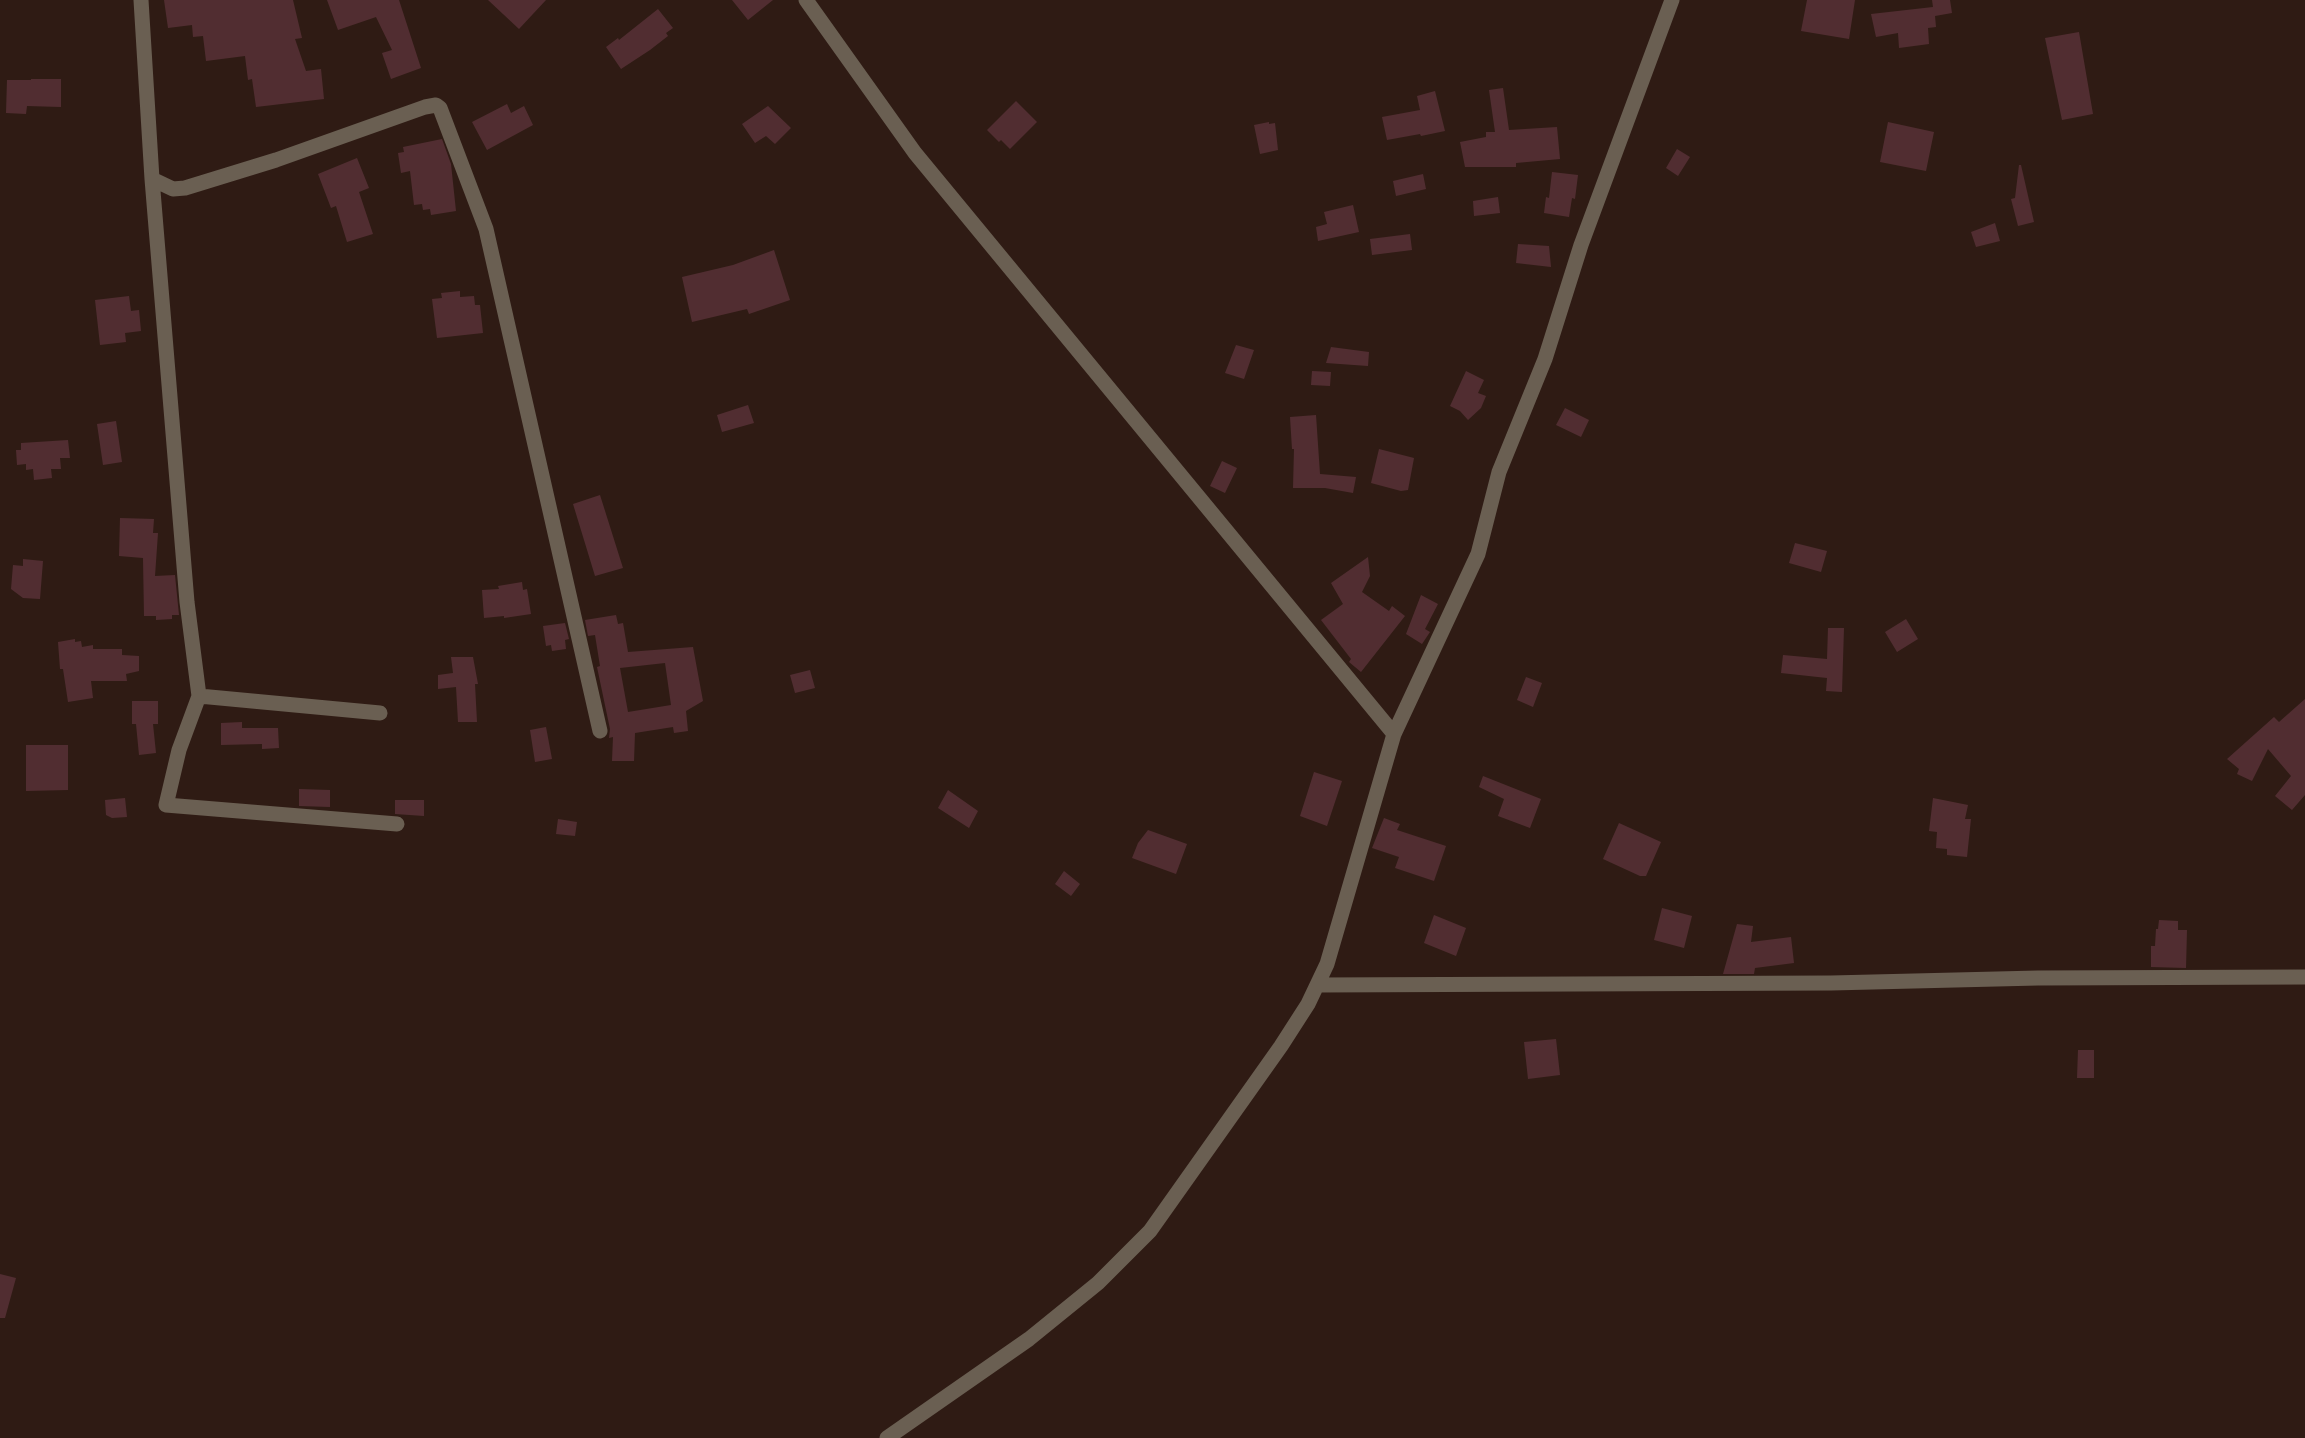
<!DOCTYPE html>
<style>
body{margin:0}
canvas{display:block;background:#2f1b14}
</style>
<canvas width="2305" height="1438"></canvas>
<script>
const context = document.querySelector('canvas').getContext('2d');
context.lineJoin = 'round';
function fill(path, color) { context.fillStyle = color; context.fill(path, 'evenodd'); }
const shape = rows => new Path2D(rows.map(r => 'M' + r).join(''));
function strokePath(path, color, width, dash) { context.strokeStyle = color; context.lineWidth = width; context.lineCap = dash ? 'butt' : 'round'; context.setLineDash(dash || []); context.stroke(path); }
const building = shape([
 [164,0,293,0,302,38,295,39,306,71,321,69,324,99,256,107,252,79,248,80,245,56,206,61,203,36,193,37,192,25,168,28],
 [327,0,399,0,421,68,391,79,382,53,392,50,376,17,338,30],
 [488,0,546,0,519,29],
 [732,0,773,0,748,20],
 [1807,0,1855,0,1849,39,1801,31],
 [1932,0,1950,0,1952,13,1935,16,1936,27,1928,28,1929,44,1899,48,1898,33,1876,37,1871,14,1933,7],
 [658,9,673,28,666,33,668,36,650,50,621,69,606,47,618,38,619,40],
 [2079,32,2093,114,2062,120,2045,38],
 [31,79,61,79,61,107,27,106,26,114,6,113,7,80,31,80],
 [1503,88,1509,130,1557,127,1560,159,1516,163,1516,167,1465,167,1460,142,1486,137,1486,132,1495,132,1489,90],
 [1435,91,1445,131,1421,136,1420,134,1387,140,1382,117,1420,110,1417,96],
 [1016,101,1037,122,1010,149,1001,140,999,142,987,130],
 [507,104,511,113,524,106,533,125,487,150,472,122],
 [768,106,791,128,775,144,766,136,755,143,742,124],
 [1269,122,1269,124,1275,123,1278,150,1260,154,1254,125],
 [1888,122,1934,132,1926,171,1880,162],
 [442,139,451,164,456,211,431,215,430,209,423,210,422,204,414,205,410,171,401,173,398,153,404,152,403,147],
 [1677,149,1690,157,1678,176,1666,168],
 [357,158,369,188,359,192,373,234,347,242,336,206,331,208,318,174],
 [2019,165,2021,165,2034,222,2018,226,2011,199,2015,198],
 [1552,172,1578,175,1575,199,1572,198,1569,217,1544,213,1546,197,1549,198],
 [1423,174,1426,189,1396,196,1393,181],
 [1498,197,1500,213,1474,216,1473,201],
 [1353,205,1359,232,1318,241,1316,227,1327,224,1324,212],
 [1995,223,2000,241,1976,247,1971,232],
 [1410,234,1412,250,1372,255,1370,239],
 [1518,244,1549,246,1551,267,1516,263],
 [774,250,790,300,749,314,747,309,692,322,682,277,733,265],
 [460,291,460,297,474,296,475,305,480,305,483,333,437,338,432,299,442,298,441,293],
 [129,296,131,311,139,310,141,331,125,333,126,342,100,345,95,300],
 [1236,345,1254,350,1244,379,1225,373],
 [1331,347,1369,352,1368,366,1326,363],
 [1312,371,1331,372,1330,386,1311,385],
 [1466,371,1484,380,1478,393,1486,396,1481,408,1468,420,1460,411,1450,406],
 [748,405,754,423,722,432,717,415],
 [1565,408,1589,420,1581,437,1556,425],
 [1316,415,1320,474,1356,477,1353,493,1325,488,1293,488,1294,449,1292,449,1290,417],
 [116,421,122,462,103,465,97,424],
 [68,440,70,458,60,458,61,469,51,469,52,478,34,480,33,469,26,470,26,464,17,465,16,450,21,450,21,443],
 [1379,449,1414,458,1408,490,1401,491,1371,483],
 [1222,461,1237,468,1225,493,1210,486],
 [600,495,623,568,595,576,573,504],
 [120,518,154,519,153,533,158,533,155,576,175,575,179,615,172,615,172,619,156,620,156,616,144,616,143,558,119,556],
 [1795,543,1827,551,1821,572,1789,563],
 [1368,557,1370,576,1362,592,1389,611,1392,606,1405,616,1361,672,1349,662,1351,659,1321,620,1343,604,1331,583],
 [23,559,43,561,40,599,23,598,11,589,13,565,23,566],
 [522,582,523,590,527,589,531,614,504,618,504,616,484,618,482,590,499,589,498,586],
 [1421,595,1438,604,1425,629,1430,632,1422,644,1406,634],
 [616,615,618,624,623,623,628,652,693,647,703,701,686,711,688,731,674,733,673,727,635,733,634,761,612,761,613,737,609,738,610,729,597,667,600,666,595,635,588,636,585,620],
 [665,663,671,705,628,712,620,668],
 [1906,619,1918,639,1897,652,1885,632],
 [565,623,569,639,565,640,566,649,552,651,551,645,546,646,543,626],
 [1828,628,1844,628,1842,692,1826,691,1827,678,1781,673,1783,655,1827,659],
 [75,639,75,642,81,641,82,647,93,645,93,649,122,649,122,655,139,656,139,671,126,674,127,681,91,681,93,698,68,702,63,669,60,669,58,642],
 [451,657,473,657,478,684,475,684,477,722,458,722,456,687,438,689,438,675,453,673],
 [810,670,815,688,795,693,790,675],
 [1526,677,1542,683,1533,707,1517,700],
 [2305,699,2305,795,2292,810,2275,796,2291,776,2268,749,2252,781,2237,774,2239,769,2227,759,2274,717,2279,722],
 [132,701,158,701,158,724,153,724,156,753,139,755,136,724,132,724],
 [242,722,242,728,278,728,279,748,262,749,262,744,221,745,221,723],
 [546,727,552,759,535,762,530,730],
 [26,745,68,745,68,790,26,791],
 [1314,772,1342,781,1327,826,1300,816],
 [1483,776,1541,799,1530,828,1498,816,1504,799,1479,787],
 [299,789,330,790,330,807,299,806],
 [948,790,978,811,969,828,938,808],
 [125,798,127,817,112,818,106,815,105,800],
 [1933,798,1968,805,1965,819,1971,819,1967,857,1947,855,1947,849,1936,848,1937,832,1929,831],
 [395,800,424,800,424,816,395,814],
 [1384,818,1400,824,1397,830,1446,846,1434,881,1395,868,1399,857,1372,848],
 [558,819,577,822,575,836,556,834],
 [1619,823,1661,842,1646,876,1640,876,1603,859],
 [1148,830,1187,844,1176,874,1132,858,1138,843],
 [1064,871,1080,884,1071,896,1055,884],
 [1662,908,1692,916,1684,948,1654,940],
 [1434,915,1466,928,1456,956,1424,943],
 [2159,920,2178,921,2178,930,2187,930,2186,968,2151,967,2151,946,2155,946,2156,929,2158,929],
 [1737,924,1753,926,1751,942,1791,937,1794,963,1755,968,1754,974,1723,974],
 [1556,1039,1560,1075,1528,1079,1524,1042],
 [2078,1050,2094,1050,2094,1078,2077,1078],
 [0,1274,16,1278,5,1318,0,1318]
]);
const street = shape([
 [141,0,152,179,187,602,199,696,179,750,166,805,397,824],
 [806,0,915,153,1394,734],
 [152,179,173,189,185,188,276,160,425,107,436,105,440,108,486,229,600,731],
 [199,696,380,713],
 [1317,985,1831,983,2038,978,2305,977],
 [887,1438,1029,1339,1098,1283,1150,1231,1281,1046,1308,1004,1327,964,1394,734,1478,554,1499,472,1545,359,1581,245,1672,0]
]);
fill(building, '#512d31');
strokePath(street, '#6a5f52', 15);
</script>
